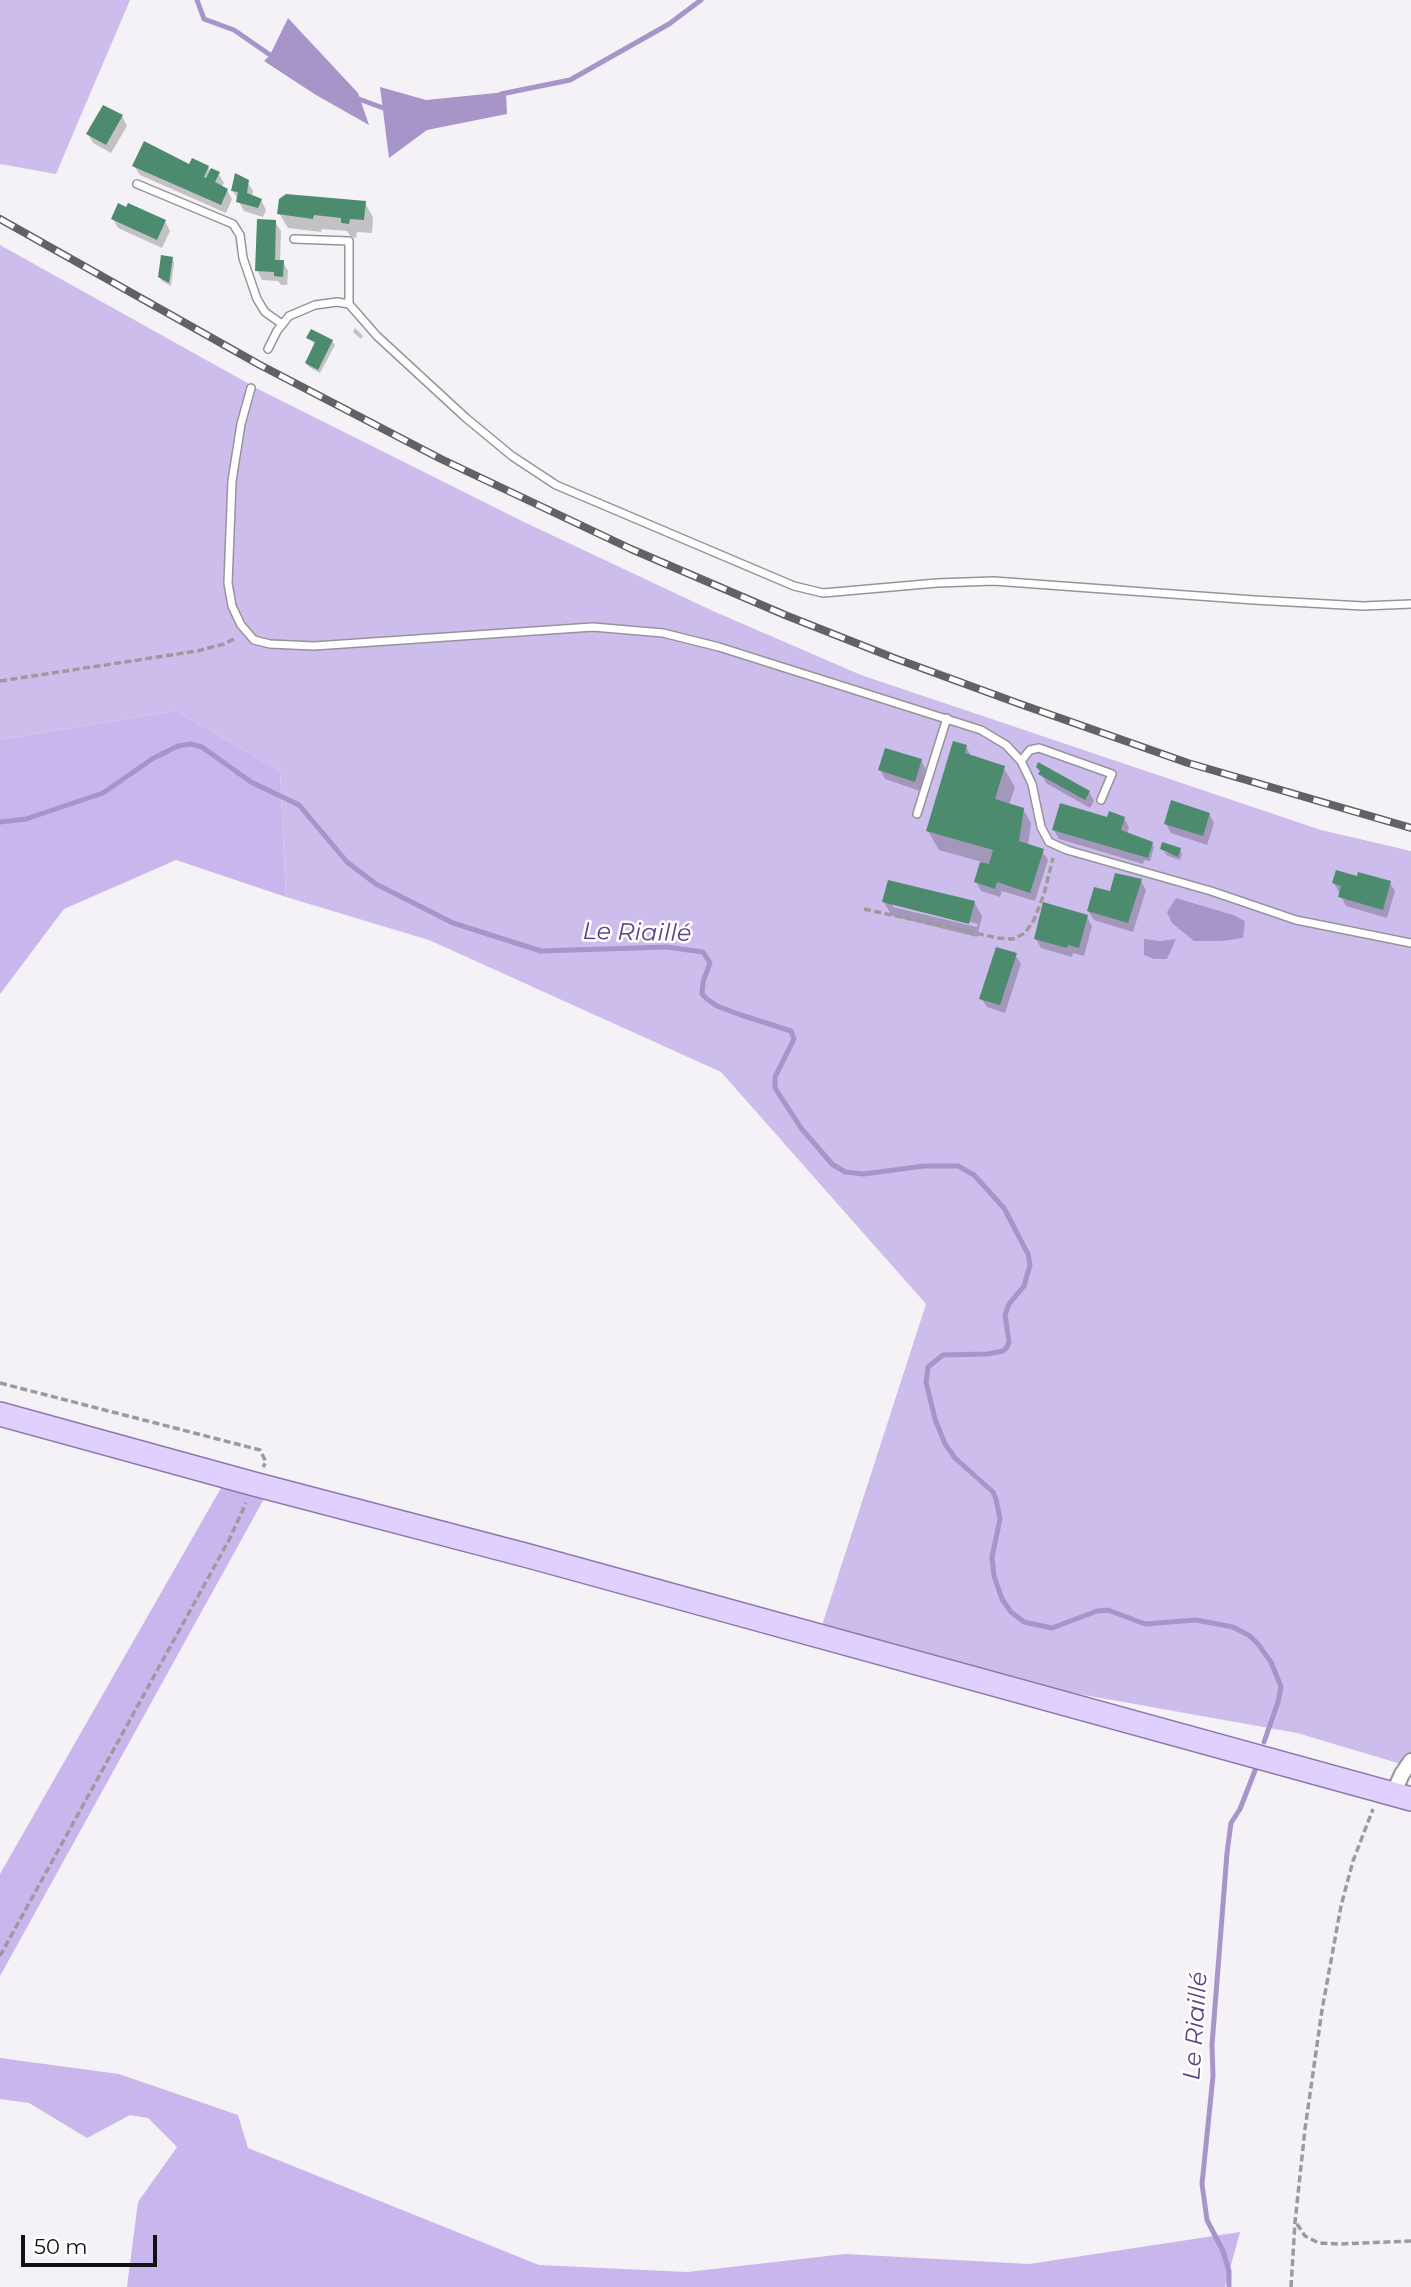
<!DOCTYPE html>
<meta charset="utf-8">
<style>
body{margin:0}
#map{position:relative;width:1411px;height:2287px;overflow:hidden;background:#f4f2f6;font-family:Montserrat,sans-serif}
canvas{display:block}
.scale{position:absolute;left:21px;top:2235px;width:136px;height:32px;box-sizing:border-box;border:4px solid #121213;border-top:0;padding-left:9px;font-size:21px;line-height:24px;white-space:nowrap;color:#121213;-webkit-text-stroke:5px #fff;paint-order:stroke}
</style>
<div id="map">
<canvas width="1411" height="2287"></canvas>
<div class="scale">50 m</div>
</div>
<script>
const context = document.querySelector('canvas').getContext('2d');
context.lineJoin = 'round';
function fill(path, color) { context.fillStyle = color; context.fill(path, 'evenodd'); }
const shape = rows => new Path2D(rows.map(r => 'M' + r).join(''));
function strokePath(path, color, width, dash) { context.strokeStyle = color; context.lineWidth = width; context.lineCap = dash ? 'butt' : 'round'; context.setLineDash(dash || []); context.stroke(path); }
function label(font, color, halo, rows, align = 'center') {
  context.font = font + ' Montserrat,sans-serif'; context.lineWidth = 5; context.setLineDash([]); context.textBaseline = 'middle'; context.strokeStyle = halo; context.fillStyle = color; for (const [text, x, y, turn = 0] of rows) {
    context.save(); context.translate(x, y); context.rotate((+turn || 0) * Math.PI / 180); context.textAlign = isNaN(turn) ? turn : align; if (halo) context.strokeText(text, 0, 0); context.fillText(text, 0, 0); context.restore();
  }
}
const green = shape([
 [0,0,130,0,56,174,0,164],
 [0,245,260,390,524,522,713,611,861,675,1321,830,1411,851,1411,1767,1297,1733,815,1647,926,1304,721,1072,429,940,286,897,280,771,176,711,0,740]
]);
const forest = shape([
 [176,711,280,771,286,897,176,860,64,909,0,994,0,740],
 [221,1488,265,1497,0,1976,0,1874],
 [0,2058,119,2074,238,2115,248,2148,539,2265,687,2272,845,2254,1029,2264,1240,2232,1225,2287,127,2287,138,2202,177,2147,148,2118,130,2115,87,2138,29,2103,0,2099]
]);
const water = shape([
 [288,18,358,93,369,125,316,95,264,61,270,55],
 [380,87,426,100,506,92,507,114,427,130,389,158],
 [1176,898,1233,915,1245,921,1243,938,1222,941,1194,941,1172,923,1167,912],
 [1144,939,1160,941,1176,939,1167,959,1154,959,1144,955]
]);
const shadow = shape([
 [122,116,127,126,111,153,93,143,88,134],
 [134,166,208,167,211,173,218,173,224,183,221,187,227,190,232,199,226,213,140,175],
 [247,182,253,191,252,197,261,200,266,210,263,217,244,211,233,191],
 [365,203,373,217,372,233,357,232,356,238,351,237,347,231,322,229,321,232,288,228,279,213],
 [113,219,165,221,170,231,162,248,118,228],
 [275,222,281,231,280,261,283,262,288,271,287,285,281,285,278,281,262,280,257,270],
 [172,259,174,263,171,286,162,281,160,277],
 [355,328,363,336,361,339,353,332],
 [308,338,332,341,335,345,320,373,309,367,306,363,316,345],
 [966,747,972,757,1003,767,1015,787,1009,805,1023,809,1031,823,1028,846,1042,851,1048,860,1035,901,1002,891,1000,897,981,891,976,882,982,862,939,850,928,831],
 [921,760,926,770,920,791,885,779,880,770],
 [1038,767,1089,792,1094,801,1090,808,1046,783],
 [1209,814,1214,823,1207,845,1171,833,1166,824],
 [1124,818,1129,827,1127,834,1152,843,1154,847,1150,861,1144,860,1143,864,1059,839,1054,830],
 [1180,850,1182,854,1180,860,1168,856,1164,852,1173,854],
 [1141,881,1146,890,1133,932,1094,920,1088,911,1111,893],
 [1389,882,1395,891,1387,918,1346,906,1334,883],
 [884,902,974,902,982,916,977,937,892,916],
 [893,903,978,924,977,927,893,907],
 [1087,917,1092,926,1084,956,1073,953,1072,957,1041,948,1036,939],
 [1015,955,1021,964,1005,1013,987,1007,981,998]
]);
const stream = shape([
 [197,0,204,19,234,30,276,59],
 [501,94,570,80,669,24,701,0],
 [356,98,386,109],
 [0,822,26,819,103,793,152,759,178,746,190,744,202,747,251,782,299,805,347,862,376,884,453,923,541,951,666,947,703,952,710,963,703,982,702,994,707,999,717,1006,741,1015,791,1031,794,1039,775,1077,775,1088,801,1128,832,1164,845,1172,864,1174,924,1166,958,1166,974,1175,1004,1208,1028,1254,1030,1265,1024,1286,1009,1304,1005,1315,1009,1342,1007,1347,1003,1351,988,1354,943,1355,928,1367,926,1382,935,1419,945,1444,955,1458,993,1492,996,1499,1000,1519,992,1557,994,1576,1002,1599,1011,1612,1024,1622,1052,1628,1097,1611,1108,1610,1145,1624,1196,1620,1233,1627,1250,1636,1258,1644,1271,1662,1281,1687,1278,1702,1264,1742],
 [1229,2287,1229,2271,1223,2251,1207,2220,1202,2184,1213,2076,1212,2045,1227,1853,1231,1823,1240,1809,1256,1768]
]);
const building = shape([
 [103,105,123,115,106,145,86,134],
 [144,141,189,164,192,158,209,166,204,177,206,178,211,168,220,172,215,182,228,189,221,205,132,166],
 [235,173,249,180,247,193,262,199,258,208,236,202,238,192,231,191],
 [286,194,366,201,364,220,350,219,349,224,341,223,341,218,314,215,313,219,277,214,279,199],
 [118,203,126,207,128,203,166,220,157,240,111,219],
 [257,219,276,220,275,260,284,260,283,277,274,276,274,272,255,271],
 [161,255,173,257,169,283,158,277],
 [311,329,333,340,318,370,305,363,315,342,306,338],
 [953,741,967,745,965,753,1005,766,995,799,1024,808,1019,841,1044,849,1030,893,997,882,995,889,974,882,980,862,989,864,993,850,926,831],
 [885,748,922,759,915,782,878,770],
 [1038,762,1090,791,1085,800,1038,774,1040,771,1036,767],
 [1171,800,1210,813,1203,836,1164,824],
 [1060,803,1107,817,1109,811,1125,817,1121,830,1153,842,1148,858,1052,830],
 [1162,842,1181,848,1178,857,1160,849],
 [1336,870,1357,876,1358,872,1391,881,1383,910,1338,897,1341,886,1332,883],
 [1115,873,1142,879,1128,923,1087,911,1094,887,1110,891],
 [888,880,975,901,969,924,882,902],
 [1043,902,1088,915,1079,948,1068,945,1067,948,1034,939],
 [996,947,1017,953,1000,1005,979,999]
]);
const path = shape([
 [0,681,197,651,224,644,236,638],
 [864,909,998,938,1013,939,1025,933,1034,920,1044,894,1053,858],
 [0,1383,260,1450,266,1462,263,1467],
 [0,1956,229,1540,246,1503],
 [1297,2224,1305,2236,1319,2243,1339,2244,1411,2241],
 [1291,2287,1295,2222,1305,2129,1322,2010,1341,1906,1353,1861,1373,1809]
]);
const lane = shape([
 [137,184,233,224,240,235,243,258,257,299,265,312,282,324],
 [294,239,349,241,349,304],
 [268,349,277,331,289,316,315,305,337,302,349,304,377,336,466,418,512,456,556,485,794,586,823,593,937,583,994,581,1254,600,1363,606,1411,604],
 [251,388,241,424,232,481,228,583,232,606,241,625,254,640,270,644,314,646,593,627,663,633,719,647,981,730,1006,745,1021,761,1032,784,1041,827,1049,842,1067,850,1211,891,1296,920,1411,943],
 [1021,761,1030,750,1039,748,1112,774,1101,800],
 [917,814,947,718]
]);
const street = shape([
 [1393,1794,1402,1774,1411,1761]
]);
const primary = shape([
 [0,1414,254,1484,529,1556,1411,1799]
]);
const rail = shape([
 [0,219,260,365,441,459,631,549,785,615,894,658,1020,704,1188,763,1411,828]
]);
const waterNames = [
 ["Le Riaillé",637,933,1],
 ["Le Riaillé",1196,2026,-86]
];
fill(green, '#cdbdec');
fill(forest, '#c9b6ed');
fill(water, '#a794c9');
fill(shadow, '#0003');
strokePath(stream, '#a794c9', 5);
fill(building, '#4d8b6f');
strokePath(lane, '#969498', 10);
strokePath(street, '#969498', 18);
strokePath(primary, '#8b79aa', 26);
strokePath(path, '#9c9a9d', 3.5, [7, 3.5]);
strokePath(lane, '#fff', 7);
strokePath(street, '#fff', 14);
strokePath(primary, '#e0d0fd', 23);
strokePath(rail, '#626163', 8);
strokePath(rail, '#fff', 5, [16]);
label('italic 24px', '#5e4386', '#fff', waterNames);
</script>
